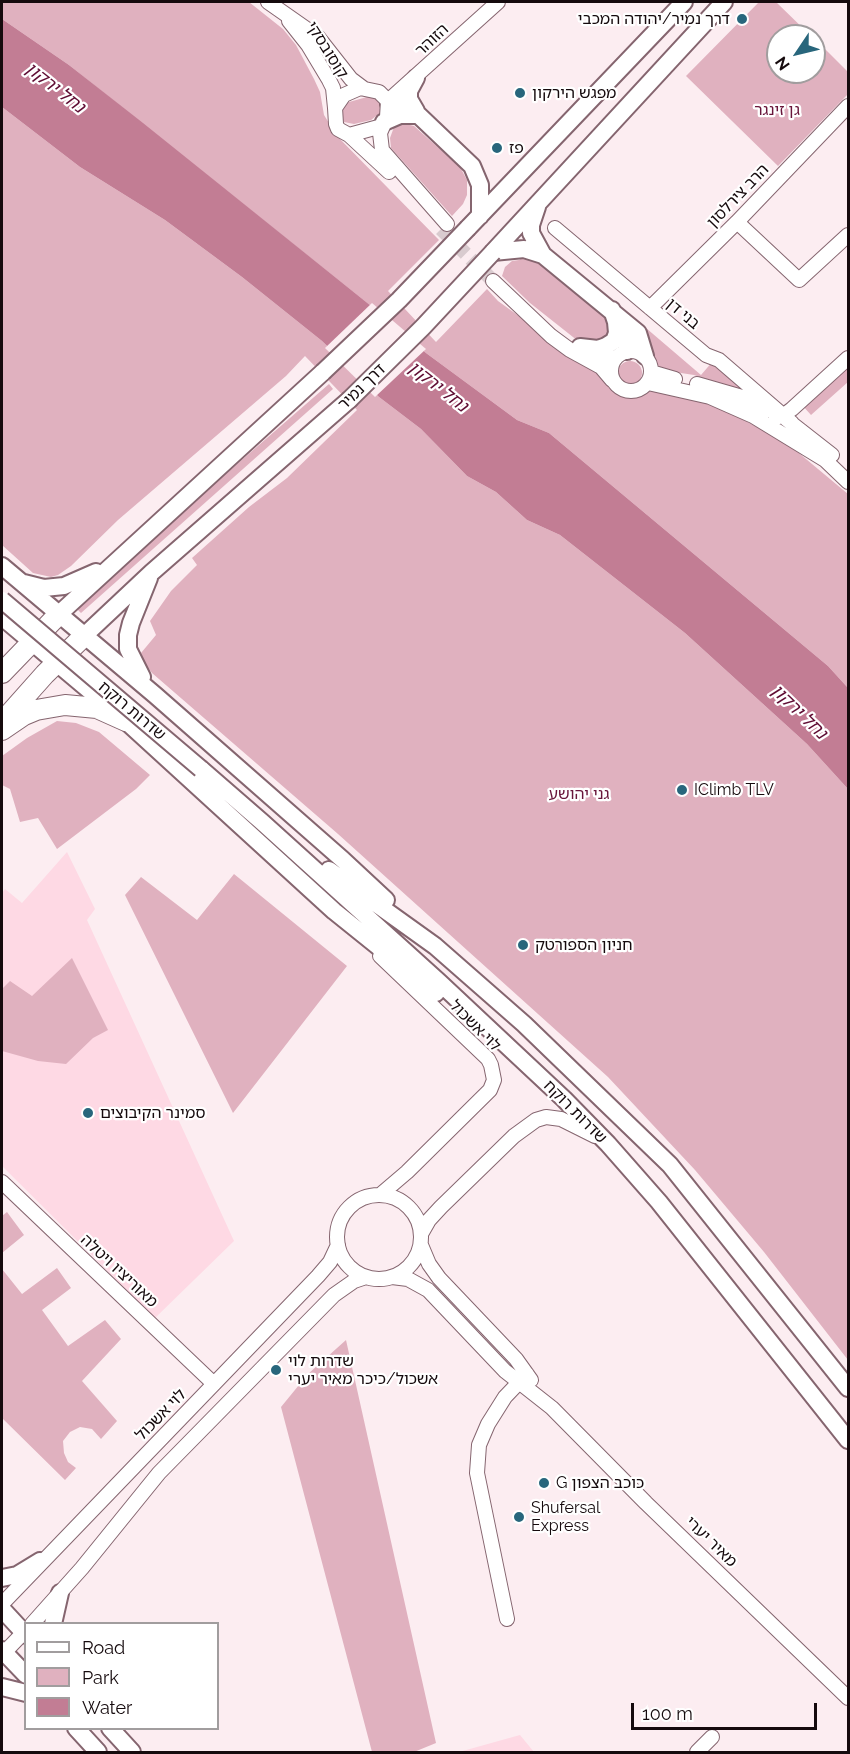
<!DOCTYPE html>
<meta charset="utf-8">
<style>
body{margin:0}
#map{position:relative;width:850px;height:1754px;overflow:hidden;background:#fcedf1;font-family:Raleway,sans-serif}
canvas{display:block}
.frame{position:absolute;inset:0;border:3px solid #150a0d;pointer-events:none}
.legend{position:absolute;left:24px;top:1622px;width:195px;height:108px;box-sizing:border-box;background:#fff;border:2px solid #a19d9e;margin:0;padding:8px 10px;list-style:none;font-size:18px;color:#150a0d}
.legend li{display:flex;align-items:center;gap:12px;height:30px}
.legend b{width:30px;border:2px solid #a19d9e}
.north{position:absolute;left:766px;top:24px;width:60px;height:60px;box-sizing:border-box;background:#fff;border:2px solid #a19d9e;border-radius:50%;rotate:235deg;font-size:16px;font-weight:700;line-height:24px;text-align:center;color:#150a0d}
.north::after{content:'';display:block;margin:auto;width:21px;height:27px;background:#28667c;clip-path:polygon(50% 0,100% 100%,50% 72%,0 100%)}
.scale{position:absolute;left:631px;top:1703px;width:186px;height:27px;box-sizing:border-box;border:3px solid #150a0d;border-top:0;padding-left:8px;font-size:18px;line-height:21px;white-space:nowrap;color:#150a0d;-webkit-text-stroke:4px #fff;paint-order:stroke}
</style>
<div id="map">
<canvas width="850" height="1754"></canvas>
<div class="frame"></div>
<ul class="legend">
<li><b style="height:8px;background:#fff"></b>Road</li>
<li><b style="height:16px;background:#e0b1bf"></b>Park</li>
<li><b style="height:16px;background:#c27d94"></b>Water</li>
</ul>
<div class="north">N</div>
<div class="scale">100 m</div>
</div>
<script>
const context = document.querySelector('canvas').getContext('2d');
context.lineJoin = 'round';
function fill(path, color) { context.fillStyle = color; context.fill(path, 'evenodd'); }
const shape = rows => new Path2D(rows.map(r => 'M' + r).join(''));
function strokePath(path, color, width, dash) { context.strokeStyle = color; context.lineWidth = width; context.lineCap = dash ? 'butt' : 'round'; context.setLineDash(dash || []); context.stroke(path); }
function label(font, color, halo, rows, align = 'center') {
  context.font = font + ' Raleway,"Noto Sans Hebrew",sans-serif'; context.lineWidth = 4.5; context.setLineDash([]); context.textBaseline = 'middle'; context.strokeStyle = halo; context.fillStyle = color; for (const [text, x, y, turn = 0] of rows) {
    context.save(); context.translate(x, y); context.rotate((+turn || 0) * Math.PI / 180); context.textAlign = isNaN(turn) ? turn : align; if (halo) context.strokeText(text, 0, 0); context.fillText(text, 0, 0); context.restore();
  }
}
const built = shape([
 [67,852,95,909,87,920,234,1241,155,1318,2,1166,2,893,5,889,22,903],
 [520,1735,534,1752,459,1752]
]);
const green = shape([
 [2,2,249,2,283,29,296,45,314,79,320,92,324,115,337,136,439,240,388,291,436,342,487,289,498,301,602,376,615,393,626,398,656,390,718,406,788,444,848,494,848,688,828,666,549,433,517,420,426,353,396,326,69,65,2,19],
 [759,2,776,2,811,36,778,36,778,72,814,72,814,38,848,72,848,94,778,166,686,76],
 [367,97,373,97,381,103,382,108,380,113,371,120,354,124,344,122,341,118,341,107,349,102],
 [2,107,80,167,165,220,242,277,322,341,379,397,421,429,467,476,496,492,527,520,560,535,685,633,807,744,848,789,848,1360,764,1252,695,1170,608,1077,338,834,152,673,146,665,141,653,156,635,150,621,171,591,197,565,192,558,249,507,287,478,357,410,305,356,286,376,118,520,71,566,58,575,51,577,33,573,2,545],
 [402,123,414,126,460,167,467,180,467,195,463,204,452,216,391,148,390,138,394,127],
 [524,256,532,256,600,311,609,323,612,332,598,343,578,341,530,303,502,276,505,267,512,261,519,260],
 [646,328,701,375,713,361,758,398,694,375,655,369],
 '618 373a12 12 0 1 1 24 0a12 12 0 1 1-24 0Z',
 [848,365,848,382,811,415,802,405],
 [329,384,333,389,81,613,76,608,112,573],
 [57,721,76,723,99,732,150,775,136,789,57,849,38,818,20,822,10,789,2,785,2,756,27,738],
 [234,874,347,966,233,1113,125,895,141,877,197,920],
 [72,958,108,1030,93,1038,66,1064,38,1061,2,1051,2,989,10,981,32,996],
 [7,1212,24,1235,2,1253,2,1216],
 [57,1268,71,1288,42,1310,68,1346,105,1320,121,1339,82,1381,117,1421,101,1439,92,1429,80,1427,70,1432,63,1441,64,1453,68,1462,76,1468,65,1480,2,1418,2,1269,22,1294],
 [346,1340,436,1743,414,1752,372,1752,281,1407,308,1374]
]);
const water = shape([
 [2,19,69,65,143,123,396,326,426,353,517,420,549,433,828,666,848,688,848,789,807,744,685,633,560,535,527,520,496,492,467,476,421,429,379,397,322,341,242,277,165,220,80,167,2,107]
]);
const pier = shape([
 [372,303,426,349,375,397,325,348]
]);
const minorTunnel = shape([
 [441,229,493,281]
]);
const minor = shape([
 [268,2,318,37,351,79,363,88],
 [289,21,308,45,329,80,333,88,335,108],
 [388,101,498,2],
 [382,126,349,135,338,129,336,124,335,108,344,95,360,88,379,92,388,101,387,117,380,133,382,150,447,224],
 [349,135,389,172],
 [737,222,799,280,848,235],
 [555,228,706,355,719,360,792,423],
 [493,281,551,336,570,350,601,367,612,380],
 [650,308,737,222,848,106],
 '611 371a20 20 0 1 1 40 0a20 20 0 1 1-40 0Z',
 [590,353,601,358,610,359,616,357],
 [651,372,675,379],
 [648,383,710,397,753,416,825,460,848,482],
 [697,384,749,399,769,410],
 [776,418,784,415,792,409,848,358],
 [786,419,832,455],
 [380,956,488,1059,491,1065,494,1080,490,1090,407,1172,380,1195],
 [2,1182,214,1384],
 '337 1237a42 42 0 1 1 84 0a42 42 0 1 1-84 0Z',
 [421,1234,429,1220,441,1207,514,1136,536,1120,546,1117,561,1119,595,1136],
 [421,1245,429,1264,439,1278,516,1359,531,1380],
 [392,1277,408,1279,428,1290,505,1371,552,1408,646,1503,848,1698],
 [2,1604,318,1276,330,1262,338,1245],
 [507,1619,477,1473,479,1445,488,1424,505,1397,527,1374],
 [32,1624,82,1568,159,1473,334,1295,354,1281,366,1277],
 [2,1655,26,1630],
 [697,1752,712,1737]
]);
const major = shape([
 [389,104,402,102,409,106,472,166,480,185,480,216],
 [416,111,409,99,409,91,416,78],
 [384,122,400,115,418,115],
 [537,207,531,225,531,233,543,255,638,333,645,356],
 [468,228,684,2],
 [493,252,724,2],
 [493,252,524,249,543,255],
 [620,321,628,339,627,351],
 [580,347,598,349,606,346,614,341,617,333,616,322,612,310],
 [2,566,155,695,343,860,386,900],
 [24,583,44,588,64,586,96,572],
 [59,614,323,372],
 [2,617,126,721,334,911,436,993],
 [85,635,151,573,349,400],
 [142,677,128,649,128,635,131,623,149,578],
 [201,769,262,822,439,982,564,1099,608,1144,659,1202,848,1440],
 [329,870,435,946,524,1024,670,1165,848,1388],
 [2,1578,17,1575,40,1561],
 [2,1609,26,1635],
 [53,1624,60,1593],
 [2,1650,26,1675],
 [2,1687,26,1693],
 [76,1728,98,1752],
 [110,1728,132,1752]
]);
const highway = shape([
 [2,673,59,614],
 [4,720,45,674,85,635],
 [2,730,24,715,36,710,65,705,97,708,126,721]
]);
const majorBridge = shape([
 [323,372,399,300,468,228],
 [349,400,423,327,493,252],
 [2,600,201,769]
]);
const markers = [
 [742,19,6,"#28667c"],
 [520,93,6,"#28667c"],
 [497,148,6,"#28667c"],
 [682,790,6,"#28667c"],
 [523,945,6,"#28667c"],
 [88,1113,6,"#28667c"],
 [276,1370,6,"#28667c"],
 [544,1483,6,"#28667c"],
 [519,1517,6,"#28667c"]
];
const poiNames = [
 ["דרך נמיר/יהודה המכבי",730,19,"right"],
 ["מפגש הירקון",532,93],
 ["פז",509,148],
 ["IClimb TLV",694,790],
 ["חניון הספורטק",535,945],
 ["סמינר הקיבוצים",100,1113],
 ["שדרות לוי",288,1361],
 ["אשכול/כיכר מאיר יערי",288,1379],
 ["G כוכב הצפון",556,1483],
 ["Shufersal",531,1508],
 ["Express",531,1526]
];
const streetNames = [
 ["הזוהר",432,40,-43],
 ["קוסובסקי",327,50,58],
 ["הרב צירלסון",738,196,-46],
 ["בני דן",683,314,40],
 ["דרך נמיר",362,387,-44],
 ["שדרות רוקח",132,711,40],
 ["לוי אשכול",475,1026,45],
 ["שדרות רוקח",575,1112,45],
 ["מאוריציו ויטלה",119,1271,43],
 ["לוי אשכול",161,1415,-46],
 ["מאיר יערי",711,1542,44]
];
const parkNames = [
 ["גן זינגר",777,110],
 ["גני יהושע",579,794]
];
const waterNames = [
 ["נחל ירקון",55,88,38],
 ["נחל ירקון",438,387,38],
 ["נחל ירקון",799,712,44]
];
fill(built, '#fed9e4');
fill(green, '#e0b1bf');
fill(water, '#c27d94');
fill(pier, '#fcedf1');
strokePath(minorTunnel, '#d9cbcf', 14, [14, 7]);
strokePath(minor, '#85656f', 16);
strokePath(major, '#85656f', 20);
strokePath(highway, '#85656f', 22);
strokePath(minor, '#fff', 14);
strokePath(major, '#fff', 16);
strokePath(highway, '#fff', 20);
strokePath(majorBridge, '#85656f', 20, []);
strokePath(majorBridge, '#fff', 16);
for (const [x, y, r, color] of markers) { const dot = new Path2D(); dot.arc(x, y, r, 0, 2 * Math.PI); context.fillStyle = color; context.fill(dot); strokePath(dot, '#fff', 2); }
label('16px', '#150a0d', '#fff', poiNames, 'left');
label('16px', '#150a0d', '#fff', streetNames);
label('16px', '#69163b', '#fff', parkNames);
label('italic 18px', '#5f0c33', '#fff', waterNames);
</script>
